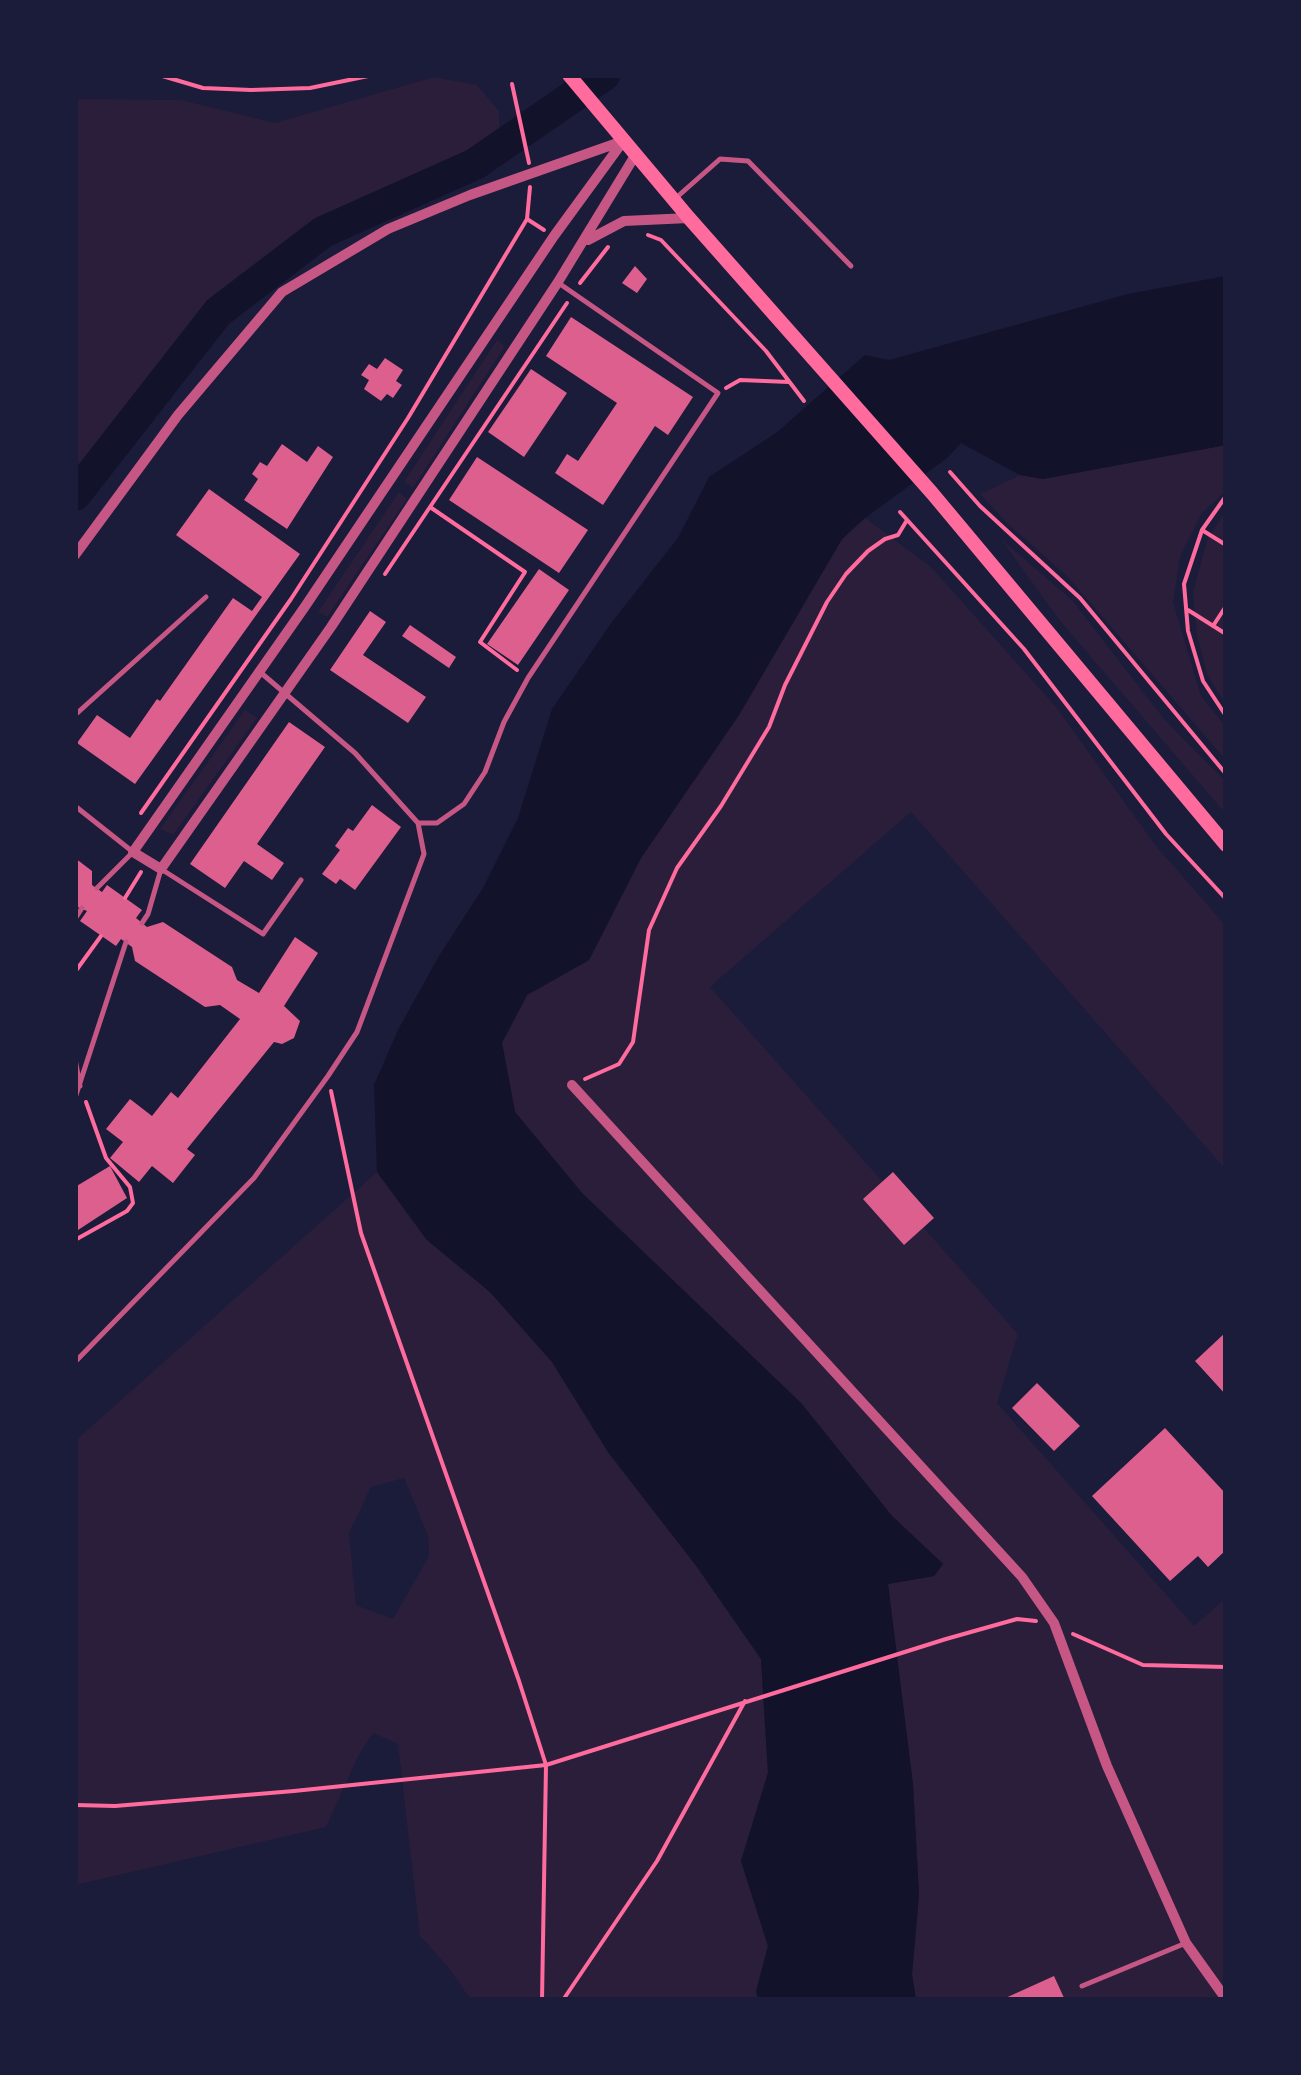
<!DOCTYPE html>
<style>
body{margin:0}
#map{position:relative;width:1301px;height:2075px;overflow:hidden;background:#1b1b3a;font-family:Helvetica,sans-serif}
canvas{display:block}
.frame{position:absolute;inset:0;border:78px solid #1b1b3a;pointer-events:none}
</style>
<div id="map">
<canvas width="1301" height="2075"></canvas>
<div class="frame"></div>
</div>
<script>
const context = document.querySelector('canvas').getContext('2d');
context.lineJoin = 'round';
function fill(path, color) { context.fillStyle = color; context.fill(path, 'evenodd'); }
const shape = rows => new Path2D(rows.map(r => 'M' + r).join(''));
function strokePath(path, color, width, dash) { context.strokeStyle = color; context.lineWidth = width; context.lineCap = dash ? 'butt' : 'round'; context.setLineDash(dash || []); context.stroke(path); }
const green = shape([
 [434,77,477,85,499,111,500,146,239,275,75,473,75,99,181,100,275,123],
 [497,340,505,346,413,488,404,482],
 [1226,445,1226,491,1202,513,1180,557,1173,602,1201,696,1226,727,1226,760,1068,577,1007,523,980,494,1020,475,1043,479],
 [399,492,407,499,327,617,318,612],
 [1226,510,1226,706,1207,674,1197,636,1193,592,1207,541],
 [865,518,931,567,1057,708,1156,846,1226,926,1226,1170,911,812,710,987,1018,1334,997,1403,1194,1626,1226,1598,1226,2000,916,2000,912,1974,919,1895,913,1785,888,1584,934,1576,943,1564,892,1516,801,1403,582,1193,515,1112,502,1043,527,995,589,960,641,858,739,715,842,539],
 [1001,539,1072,600,1164,719,1224,780,1226,814,1060,621],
 [245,710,257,718,173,835,160,829],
 [377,1172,427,1240,490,1292,552,1362,608,1452,697,1567,761,1659,768,1773,741,1861,768,1946,756,1991,759,2000,471,2000,448,1967,420,1936,398,1744,373,1733,359,1754,326,1827,75,1885,75,1441],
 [404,1478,428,1536,429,1556,393,1619,356,1605,349,1533,371,1487]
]);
const water = shape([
 [1226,276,1226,445,1043,479,1020,475,961,443,947,458,865,518,842,539,739,715,641,858,589,960,527,995,502,1043,515,1112,582,1193,801,1403,892,1516,943,1564,934,1576,888,1584,913,1785,919,1895,912,1974,916,2000,759,2000,756,1992,768,1946,741,1861,768,1773,761,1659,697,1567,608,1452,552,1362,490,1292,427,1240,377,1172,374,1085,398,1030,439,956,483,888,518,818,552,709,612,622,678,538,709,477,776,433,865,355,889,360,1128,294]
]);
const river = shape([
 [75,495,218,312,323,232,475,164,604,75]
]);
const building = shape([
 [635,266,647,279,637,293,622,283],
 [571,317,693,397,668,435,655,426,603,505,555,473,567,454,578,461,617,403,546,356],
 [385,358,403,370,396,381,402,385,393,398,387,394,381,401,364,389,369,380,361,375,369,364,377,369],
 [531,369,567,393,524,457,488,432],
 [282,444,307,462,318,446,333,457,287,529,244,500,258,479,252,474,260,462,267,466],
 [477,457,588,530,559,573,449,500],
 [209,489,300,554,135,784,77,743,97,715,130,738,157,699,160,701,233,598,252,611,262,597,176,535],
 [539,569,569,590,518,665,487,644],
 [370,611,386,622,363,655,426,697,408,723,330,670],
 [410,625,456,657,449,668,402,636],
 [289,722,325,747,257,844,284,863,272,880,244,861,225,888,190,864],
 [372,805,401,827,355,890,340,879,336,884,322,874,340,850,335,846,348,828,353,831],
 [75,858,92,871,92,885,102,892,107,885,142,910,136,918,147,927,163,922,232,967,237,980,259,993,295,937,318,953,284,1006,300,1021,294,1038,282,1044,274,1042,187,1149,195,1155,173,1183,152,1166,139,1182,110,1158,123,1142,106,1129,130,1099,152,1116,171,1092,178,1098,240,1019,220,1005,205,1007,135,961,132,947,121,939,116,946,80,921,87,911,75,906],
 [110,1166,127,1198,75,1232,75,1187],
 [893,1172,934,1218,904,1245,863,1199],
 [1226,1332,1226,1395,1195,1361],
 [1037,1383,1080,1426,1054,1451,1012,1408],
 [1165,1428,1226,1494,1226,1550,1208,1567,1198,1556,1170,1581,1092,1496],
 [1054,1976,1065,2000,1001,2000]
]);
const path = shape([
 [159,75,203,88,251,90,310,88,373,75],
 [512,84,529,163],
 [527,219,544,230],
 [648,235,661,240,766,351,804,401],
 [580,283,608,247],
 [726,388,740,380,789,382],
 [950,472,980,506,1080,598,1226,774],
 [1226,496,1202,530,1184,584,1188,631,1203,681,1226,716],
 [430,507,525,572,480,642,517,670],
 [900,512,1024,649,1166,834,1226,899],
 [1202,530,1226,545],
 [385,574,567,303],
 [1188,610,1226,634],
 [1213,626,1226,606],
 [141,813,291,599,408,418,527,219,530,187],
 [125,898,141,872],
 [75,972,101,936],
 [585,1079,619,1064,633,1042,649,930,677,868,721,806,769,727,785,685,827,602,846,574,868,551,885,539,898,535,907,520],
 [331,1091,361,1233,519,1681,546,1765,542,2000],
 [75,1240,127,1211,133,1203,130,1187,106,1158,86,1102],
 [1073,1634,1143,1665,1226,1667],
 [75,1805,115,1806,294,1791,546,1765,946,1639,1017,1619,1036,1621],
 [563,2000,657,1861,745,1701]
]);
const service = shape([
 [677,197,720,159,748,161,851,266],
 [75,715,206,597],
 [75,806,133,852,97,888],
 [418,823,437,823,464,804,485,772,504,722,528,678,718,393,560,284],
 [75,919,82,908],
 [142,923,148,914,161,869,263,934,301,880],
 [75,1059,80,1086],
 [75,1098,126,942],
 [75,1362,254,1178,328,1076,357,1032,424,854,418,823,355,753,260,672],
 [1082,1986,1186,1943]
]);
const minor = shape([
 [624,140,554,236,304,608,133,852,161,869,331,627,558,282,636,154],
 [588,240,624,221,689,218],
 [75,555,178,415,282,292,388,229,470,195,623,141],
 [572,1085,1022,1577,1054,1623,1107,1766,1186,1943,1226,1999]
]);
const secondary = shape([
 [569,75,689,218,932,493,1226,845]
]);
fill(green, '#2a1e3b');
fill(water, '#12122b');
strokePath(river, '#12122b', 32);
fill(building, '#dd5f8e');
strokePath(path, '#ff6b9d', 4);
strokePath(service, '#c65784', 5);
strokePath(minor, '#c65784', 10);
strokePath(secondary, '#ff6b9d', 14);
</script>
